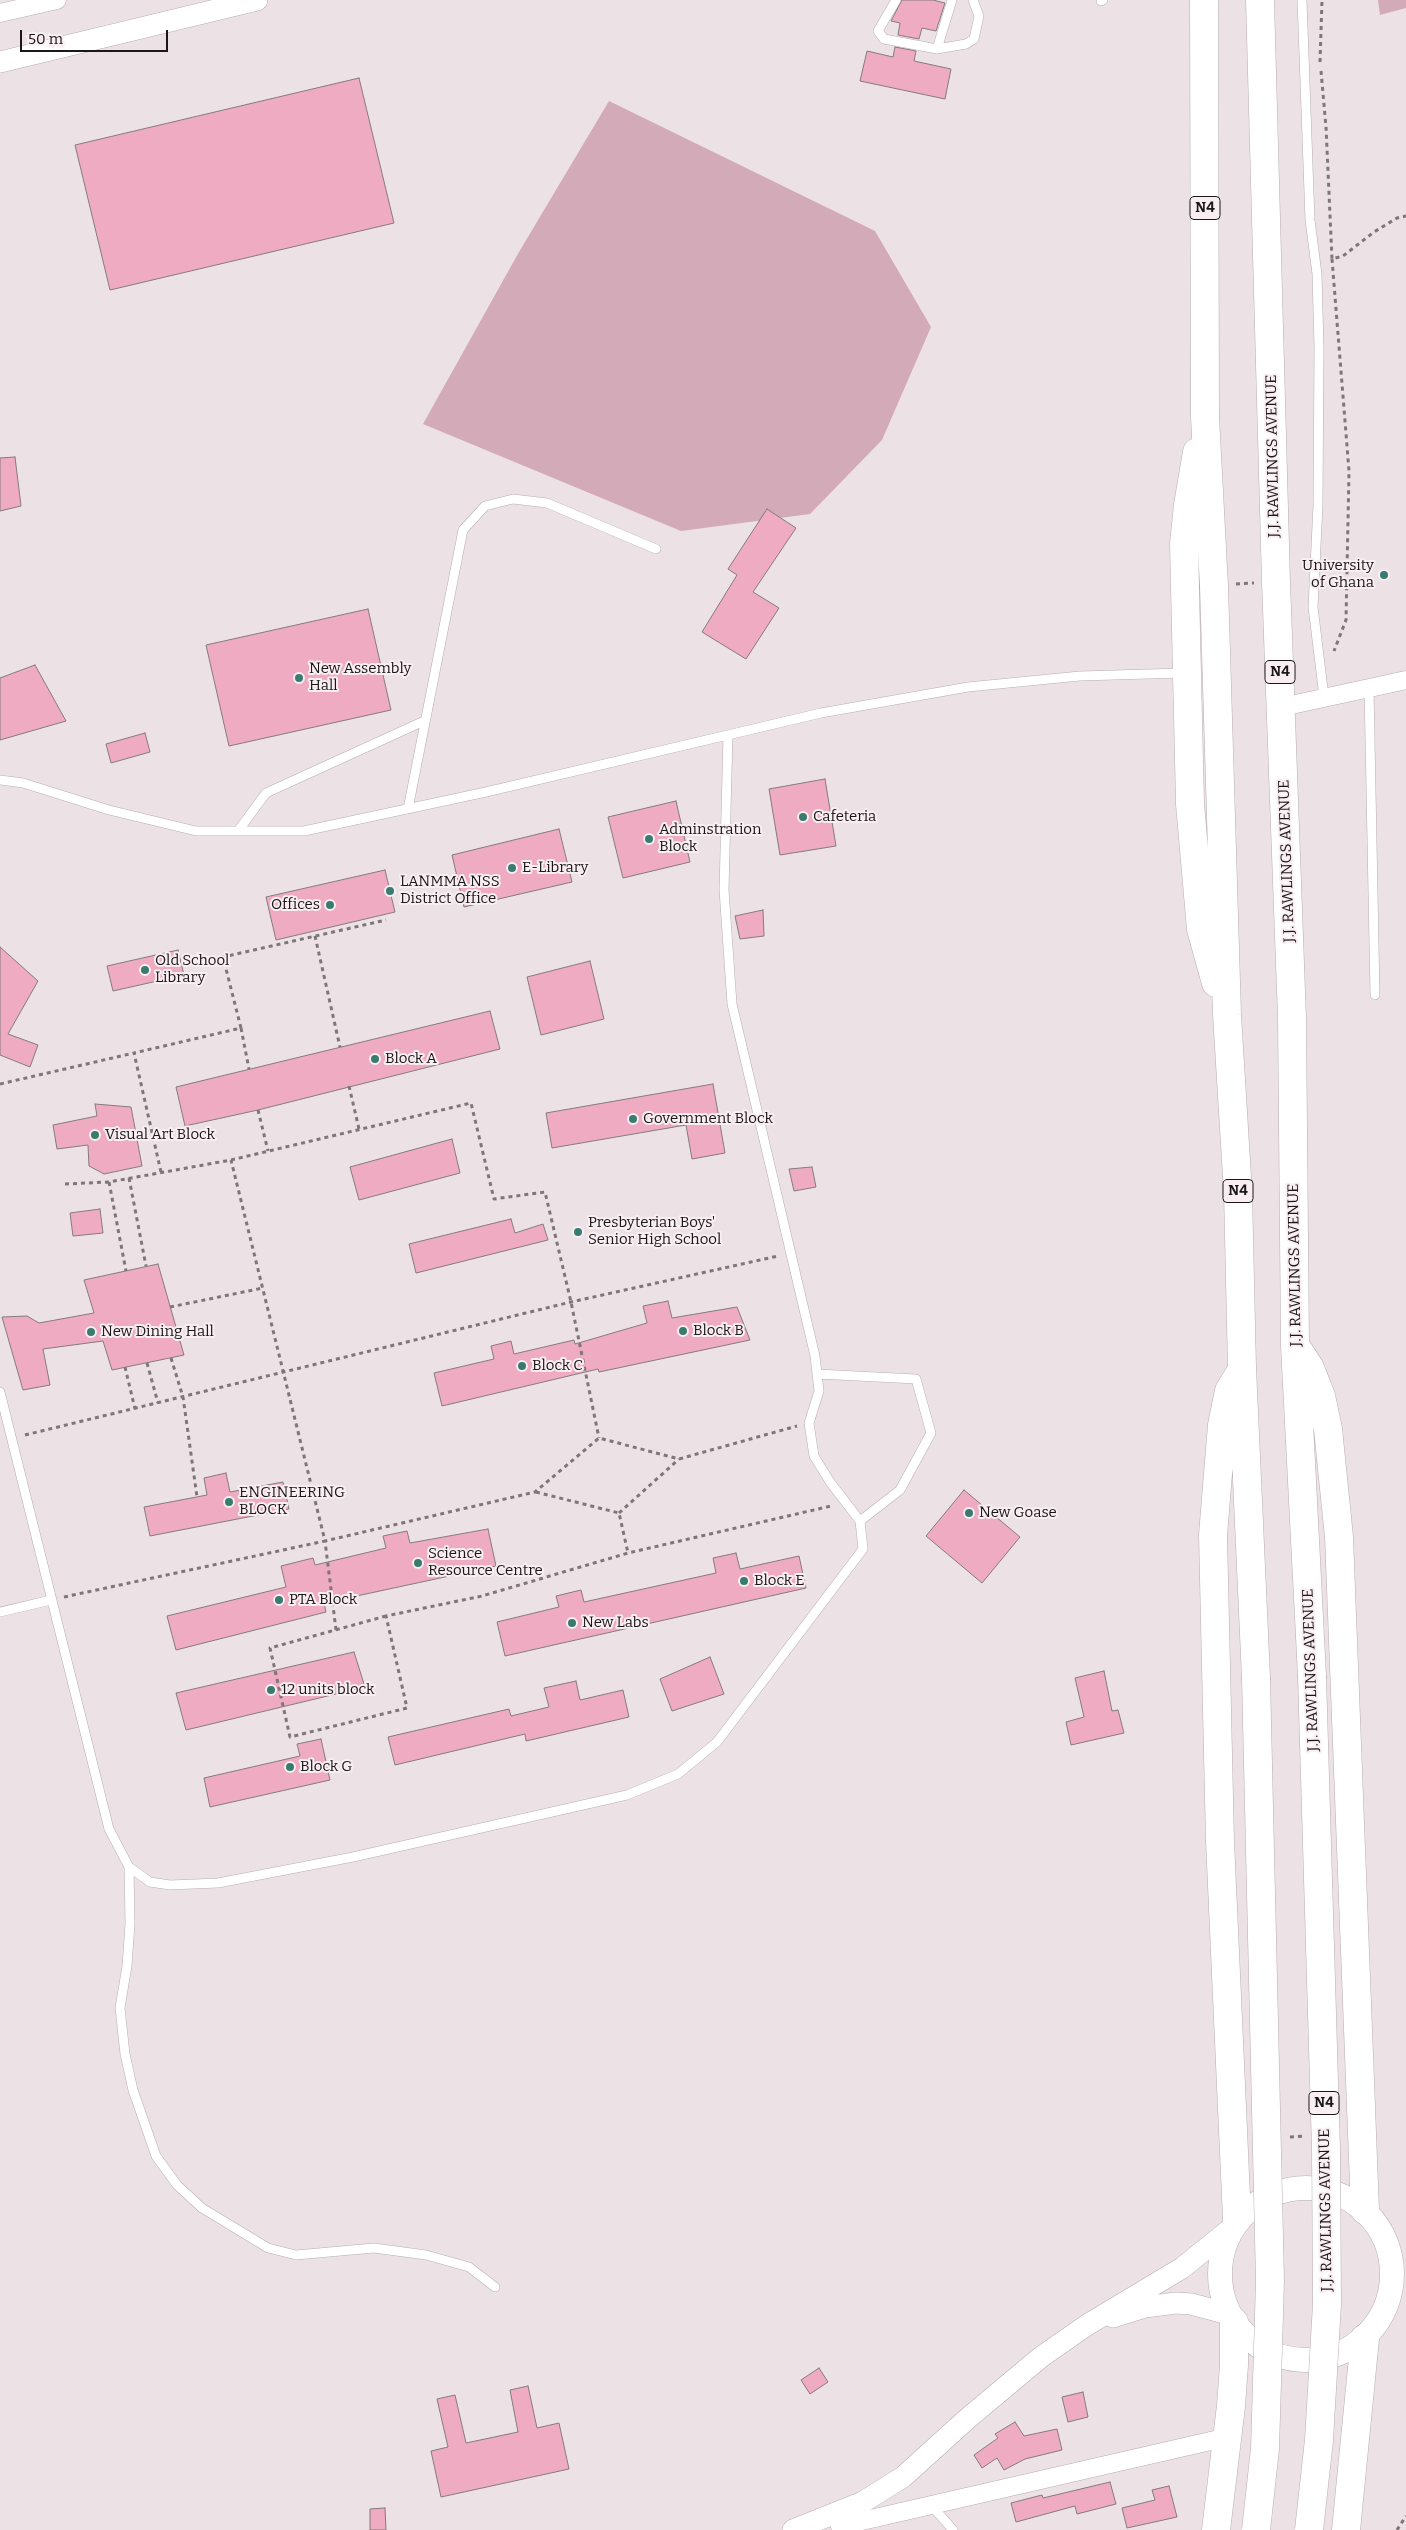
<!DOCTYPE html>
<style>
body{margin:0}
#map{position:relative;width:1406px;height:2530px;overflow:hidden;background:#ece1e4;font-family:Bitter,serif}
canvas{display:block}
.scale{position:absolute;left:20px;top:30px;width:148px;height:22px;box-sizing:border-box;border:2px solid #1b1718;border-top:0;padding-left:6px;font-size:15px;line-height:18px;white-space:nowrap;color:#1b1718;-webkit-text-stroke:4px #f9eef1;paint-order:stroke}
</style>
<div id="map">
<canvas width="1406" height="2530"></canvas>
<div class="scale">50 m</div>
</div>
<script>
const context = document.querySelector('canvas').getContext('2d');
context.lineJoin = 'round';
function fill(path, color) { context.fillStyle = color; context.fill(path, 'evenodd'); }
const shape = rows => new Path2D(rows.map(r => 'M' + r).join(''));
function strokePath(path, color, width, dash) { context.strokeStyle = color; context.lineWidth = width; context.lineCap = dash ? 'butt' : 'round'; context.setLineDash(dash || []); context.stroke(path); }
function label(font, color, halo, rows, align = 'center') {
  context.font = font + ' Bitter,serif'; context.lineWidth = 4; context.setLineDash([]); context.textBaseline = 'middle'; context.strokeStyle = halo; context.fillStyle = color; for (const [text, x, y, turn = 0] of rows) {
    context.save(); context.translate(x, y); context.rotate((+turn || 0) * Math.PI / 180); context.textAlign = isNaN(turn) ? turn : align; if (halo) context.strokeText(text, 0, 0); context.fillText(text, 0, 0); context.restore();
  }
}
const green = shape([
 [1378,0,1406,0,1406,8,1380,15],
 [609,101,875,231,931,327,882,440,810,514,681,531,423,424,519,252]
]);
const building = shape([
 [902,0,933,0,945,3,936,31,922,28,919,39,898,35,900,23,891,21,902,0],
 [895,47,916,51,914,61,951,69,945,99,860,81,867,51,893,57,895,47],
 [359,78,394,223,110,290,75,145,359,78],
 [15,457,21,506,0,511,0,458,15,457],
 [767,509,796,528,753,592,779,608,746,659,702,632,737,575,728,569,767,509],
 [368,609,391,710,229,746,206,645,368,609],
 [35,665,66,721,0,740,0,678,35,665],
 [145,733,150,752,111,763,106,744,145,733],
 [825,779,836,846,780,855,769,789,825,779],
 [676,801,690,862,623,878,608,817,676,801],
 [559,829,572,882,464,907,452,855,559,829],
 [385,870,395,912,276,940,266,897,385,870],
 [763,910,764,936,740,939,735,916,763,910],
 [0,947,38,981,8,1034,38,1045,30,1067,0,1055,0,947],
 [178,950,184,975,113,991,107,966,178,950],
 [590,961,604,1019,541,1035,527,977,590,961],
 [490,1011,500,1049,258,1110,185,1126,176,1087,490,1011],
 [713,1084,725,1153,692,1159,686,1125,552,1148,546,1113,713,1084],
 [95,1104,131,1107,142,1166,104,1174,89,1166,88,1145,57,1149,53,1125,97,1116,95,1104],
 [452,1139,460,1173,359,1200,350,1167,452,1139],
 [812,1167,816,1187,794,1191,789,1169,812,1167],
 [100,1209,103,1233,73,1236,70,1213,100,1209],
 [511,1219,515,1233,543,1224,548,1240,416,1273,409,1244,511,1219],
 [158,1264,184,1355,112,1370,103,1341,43,1349,50,1385,23,1390,2,1317,27,1316,39,1323,94,1313,84,1280,158,1264],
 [668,1301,672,1318,737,1307,750,1340,599,1372,598,1369,442,1406,434,1373,494,1359,491,1346,511,1341,514,1354,574,1340,575,1344,647,1323,643,1306,668,1301],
 [226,1473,230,1492,283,1482,289,1509,150,1536,144,1507,207,1495,204,1478,226,1473],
 [964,1490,1020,1537,982,1583,926,1536,964,1490],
 [488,1529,496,1566,324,1603,326,1612,176,1650,167,1616,286,1587,281,1566,313,1558,315,1565,386,1548,383,1536,407,1531,410,1543,488,1529],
 [736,1553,740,1569,799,1556,806,1588,505,1656,497,1622,559,1607,556,1596,581,1590,584,1602,716,1573,713,1558,736,1553],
 [354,1652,365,1687,186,1730,176,1693,354,1652],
 [710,1657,724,1694,672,1711,660,1679,710,1657],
 [1104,1671,1112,1711,1118,1710,1124,1733,1071,1745,1066,1722,1084,1717,1075,1678,1104,1671],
 [576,1681,580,1700,623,1690,629,1717,526,1741,525,1734,395,1765,388,1737,509,1709,511,1716,549,1707,544,1688,576,1681],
 [321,1739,330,1780,210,1807,204,1778,300,1756,297,1744,321,1739],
 [819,2368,828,2382,810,2394,801,2380,819,2368],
 [528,2386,537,2428,559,2423,569,2469,441,2497,431,2451,448,2447,437,2399,455,2395,466,2443,518,2432,510,2390,528,2386],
 [1083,2392,1088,2417,1068,2422,1062,2397,1083,2392],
 [1015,2422,1024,2436,1057,2429,1062,2450,1025,2459,1004,2470,997,2458,982,2468,974,2455,998,2438,995,2434,1015,2422],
 [1110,2482,1116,2504,1077,2514,1075,2506,1016,2522,1011,2503,1042,2495,1043,2498,1110,2482],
 [1169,2486,1177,2517,1127,2528,1122,2508,1155,2500,1152,2490,1169,2486],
 [385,2508,386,2530,370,2530,370,2509,385,2508]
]);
const path = shape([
 [1320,62,1322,0],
 [1321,71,1326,127,1332,259,1343,256,1374,232,1397,218,1406,216],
 [1332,259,1349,471,1346,620,1334,651],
 [1236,584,1254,583],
 [315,936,340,1047],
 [241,1028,249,1069],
 [0,1084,134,1053],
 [349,1086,359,1129],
 [258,1110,268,1151],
 [161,1172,134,1053,241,1028,223,957,386,920],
 [129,1178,146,1266],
 [109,1182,126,1271],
 [65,1184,109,1182,231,1160,471,1103,494,1199,545,1192,571,1302,599,1438],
 [170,1307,263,1288],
 [171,1358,183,1397,197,1497],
 [147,1363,158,1403],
 [125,1367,135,1409],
 [25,1435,571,1302,778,1256],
 [536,1492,619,1513,628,1553],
 [619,1513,679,1459],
 [64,1597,325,1541,231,1160],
 [386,1616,270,1648,290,1737,407,1708,386,1616,482,1596,628,1553,831,1506],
 [336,1630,325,1541,535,1492,599,1438,679,1459,797,1426],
 [1290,2137,1304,2136],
 [1397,2530,1406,2516]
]);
const service = shape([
 [896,0,878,31,884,39,937,49,952,0],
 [1302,0,1310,220,1317,274,1319,347,1318,505,1313,607,1324,697],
 [1101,1,1103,0],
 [937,49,966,44,974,39,979,16,973,0],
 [1369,688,1375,995],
 [0,780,23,783,109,810,196,831,304,831,486,792,821,713,968,687,1080,676,1183,673],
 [408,809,463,530,485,506,513,499,547,503,656,549],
 [238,831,266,793,424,721],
 [817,1374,916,1379,931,1433,900,1490,860,1521],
 [0,1392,109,1829,129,1867,150,1882,170,1885,218,1883,353,1857,627,1795,678,1774,717,1742,863,1549,860,1521,830,1482,814,1456,809,1423,819,1391,815,1356,732,1004,724,890,728,735],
 [0,1612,51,1600],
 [129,1867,130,1924,127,1966,120,2008,125,2054,133,2090,156,2156,177,2185,202,2208,268,2248,296,2255,374,2248,426,2255,469,2267,495,2287],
 [931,2505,953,2530]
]);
const minor = shape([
 [0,13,57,0],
 [1282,707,1406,680],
 [840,2526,1228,2437]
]);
const tertiary = shape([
 [0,62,257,0],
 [1113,2317,1145,2307,1176,2303,1191,2304,1229,2314],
 [793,2530,863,2502,903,2477,967,2419,1041,2357,1087,2325,1182,2268,1228,2231]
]);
const secondary = shape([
 '1220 2274a86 86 0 1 1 172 0a86 86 0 1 1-172 0Z'
]);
const trunk = shape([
 [1204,0,1205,417,1214,586,1227,1015,1238,1193,1242,1368,1256,1678],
 [1260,0,1276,582,1292,1018,1295,1345,1312,1676],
 [1197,452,1188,505,1184,544,1190,804,1201,929,1216,983],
 [1299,1351,1310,1368,1321,1396,1328,1429,1339,1537,1365,2210],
 [1237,2219,1220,1841,1213,1535,1222,1425,1229,1391,1238,1376],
 [1216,2530,1231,2406,1234,2365,1234,2322],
 [1346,2530,1365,2338]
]);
const trunkBridge = shape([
 [1256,1678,1270,2281,1265,2449,1256,2530],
 [1309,2530,1319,2440,1327,2304,1326,2149,1312,1676]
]);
const markers = [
 [1384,575,5,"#397c6f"],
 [299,678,5,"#397c6f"],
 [803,817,5,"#397c6f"],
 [649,839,5,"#397c6f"],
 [512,868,5,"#397c6f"],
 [390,891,5,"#397c6f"],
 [330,905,5,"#397c6f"],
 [145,970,5,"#397c6f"],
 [375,1059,5,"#397c6f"],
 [633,1119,5,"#397c6f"],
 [95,1135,5,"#397c6f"],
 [578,1232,5,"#397c6f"],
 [683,1331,5,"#397c6f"],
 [91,1332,5,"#397c6f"],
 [522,1366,5,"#397c6f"],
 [229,1502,5,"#397c6f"],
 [969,1513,5,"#397c6f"],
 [418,1563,5,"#397c6f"],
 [744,1581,5,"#397c6f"],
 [279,1600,5,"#397c6f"],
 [572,1623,5,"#397c6f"],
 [271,1690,5,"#397c6f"],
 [290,1767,5,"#397c6f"]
];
const shields = [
 [1205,208,30],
 [1280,672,30],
 [1238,1191,30],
 [1324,2103,30]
];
const shieldNames = [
 ["N4",1205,208],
 ["N4",1280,672],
 ["N4",1238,1191],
 ["N4",1324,2103]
];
const streetNames = [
 ["J.J. RAWLINGS AVENUE",1273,456,-91],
 ["J.J. RAWLINGS AVENUE",1287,861,-92],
 ["J.J. RAWLINGS AVENUE",1295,1265,-91],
 ["J.J. RAWLINGS AVENUE",1311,1670,-92],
 ["J.J. RAWLINGS AVENUE",1326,2210,-91]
];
const poiNames = [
 ["University",1374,566,"right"],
 ["of Ghana",1374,583,"right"],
 ["New Assembly",309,669],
 ["Hall",309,686],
 ["Cafeteria",813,817],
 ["Adminstration",659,830],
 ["Block",659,847],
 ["E-Library",522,868],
 ["LANMMA NSS",400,882],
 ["District Office",400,899],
 ["Offices",320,905,"right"],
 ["Old School",155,961],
 ["Library",155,978],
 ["Block A",385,1059],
 ["Government Block",643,1119],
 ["Visual Art Block",105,1135],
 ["Presbyterian Boys'",588,1223],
 ["Senior High School",588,1240],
 ["Block B",693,1331],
 ["New Dining Hall",101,1332],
 ["Block C",532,1366],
 ["ENGINEERING",239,1493],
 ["BLOCK",239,1510],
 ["New Goase",979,1513],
 ["Science",428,1554],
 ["Resource Centre",428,1571],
 ["Block E",754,1581],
 ["PTA Block",289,1600],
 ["New Labs",582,1623],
 ["12 units block",281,1690],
 ["Block G",300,1767]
];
fill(green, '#d3aab7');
fill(building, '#efabc1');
strokePath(building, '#847b7d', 1);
strokePath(service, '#b8adb0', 10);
strokePath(minor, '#b8adb0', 19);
strokePath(tertiary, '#b8adb0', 22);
strokePath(secondary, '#b8adb0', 25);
strokePath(trunk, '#b8adb0', 29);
strokePath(path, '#7e7678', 3, [4, 4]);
strokePath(service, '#fff', 9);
strokePath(minor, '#fff', 18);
strokePath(tertiary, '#fff', 21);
strokePath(secondary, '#fff', 24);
strokePath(trunk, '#fff', 28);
strokePath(trunkBridge, '#b8adb0', 29, []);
strokePath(trunkBridge, '#fff', 28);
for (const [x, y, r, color] of markers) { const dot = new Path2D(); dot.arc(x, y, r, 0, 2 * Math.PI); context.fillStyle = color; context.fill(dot); strokePath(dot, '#f9eef1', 2); }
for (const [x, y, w] of shields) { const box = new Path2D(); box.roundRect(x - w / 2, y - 11.5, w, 23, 4); context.fillStyle = '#f9eef1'; context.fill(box); strokePath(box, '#1b1718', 1); }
label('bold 14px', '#1b1718', null, shieldNames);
label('15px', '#1b1718', '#f9eef1', streetNames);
label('15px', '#1b1718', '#f9eef1', poiNames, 'left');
</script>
